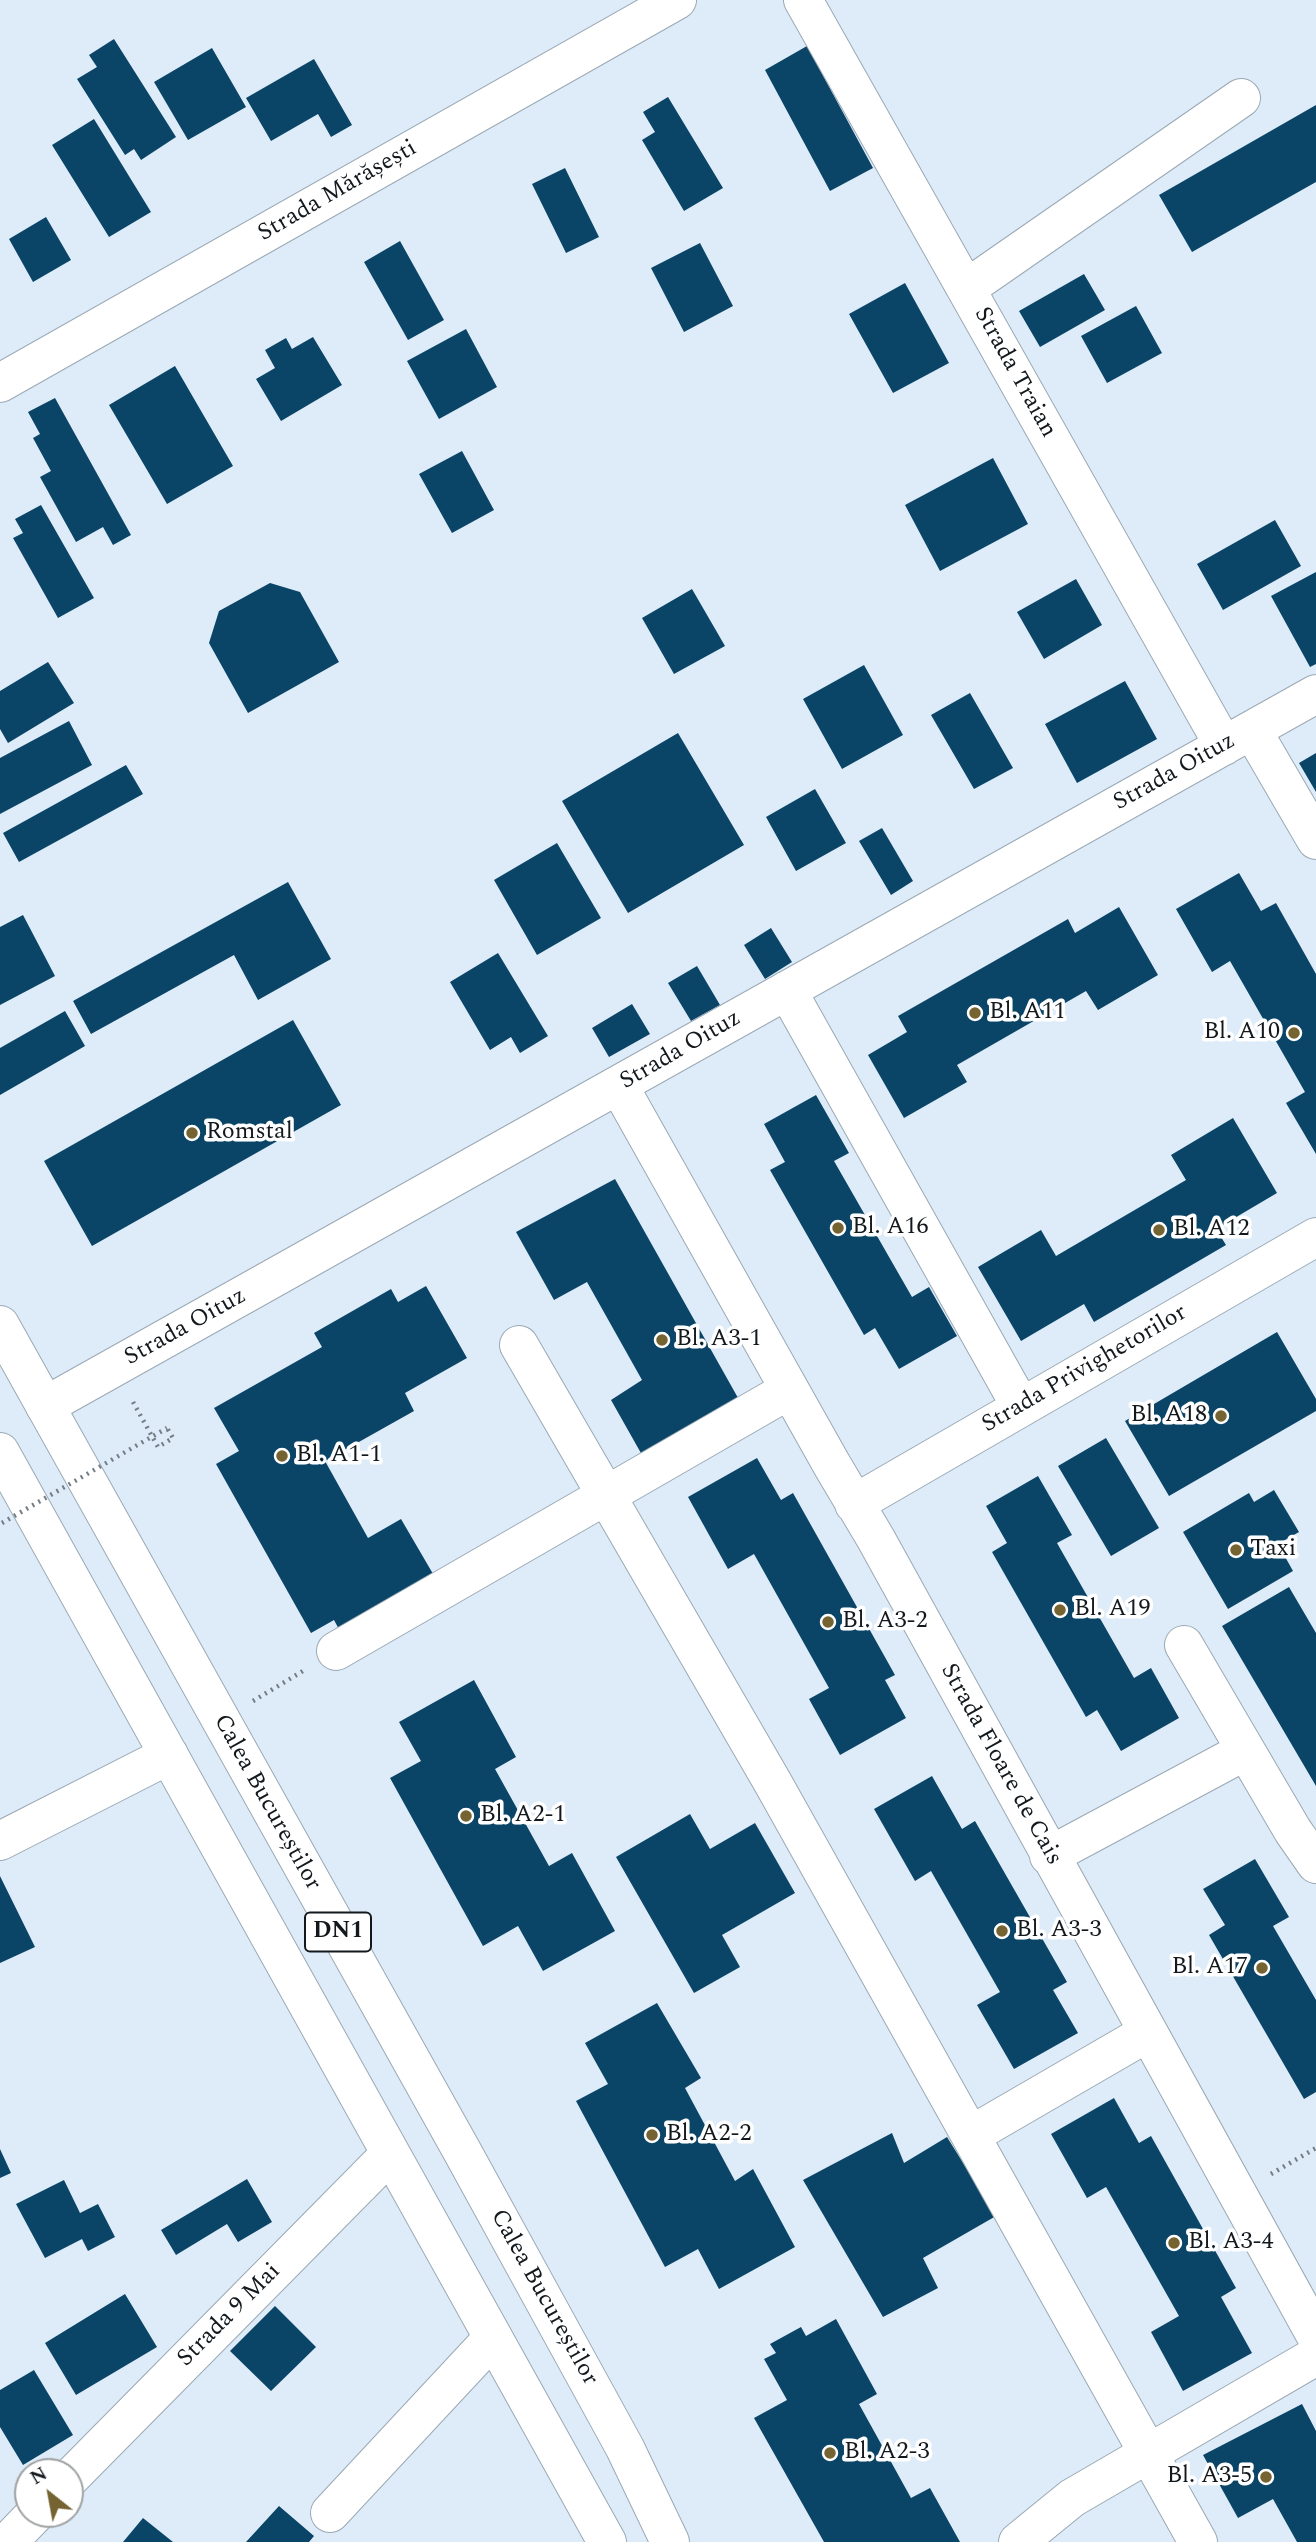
<!DOCTYPE html>
<meta charset="utf-8">
<style>
body{margin:0}
#map{position:relative;width:1316px;height:2542px;overflow:hidden;background:#ddecf8;font-family:Spectral,serif}
canvas{display:block}
.north{position:absolute;left:14px;top:2458px;width:70px;height:70px;box-sizing:border-box;background:#fff;border:2px solid #a0a3a4;border-radius:50%;rotate:329deg;font-size:19px;font-weight:700;line-height:28px;text-align:center;color:#12181c}
.north::after{content:'';display:block;margin:auto;width:24px;height:32px;background:#756432;clip-path:polygon(50% 0,100% 100%,50% 72%,0 100%)}
</style>
<div id="map">
<canvas width="1316" height="2542"></canvas>
<div class="north">N</div>
</div>
<script>
const context = document.querySelector('canvas').getContext('2d');
context.lineJoin = 'round';
function fill(path, color) { context.fillStyle = color; context.fill(path, 'evenodd'); }
const shape = rows => new Path2D(rows.map(r => 'M' + r).join(''));
function strokePath(path, color, width, dash) { context.strokeStyle = color; context.lineWidth = width; context.lineCap = dash ? 'butt' : 'round'; context.setLineDash(dash || []); context.stroke(path); }
function label(font, color, halo, rows, align = 'center') {
  context.font = font + ' Spectral,serif'; context.lineWidth = 7; context.setLineDash([]); context.textBaseline = 'middle'; context.strokeStyle = halo; context.fillStyle = color; for (const [text, x, y, turn = 0] of rows) {
    context.save(); context.translate(x, y); context.rotate((+turn || 0) * Math.PI / 180); context.textAlign = isNaN(turn) ? turn : align; if (halo) context.strokeText(text, 0, 0); context.fillText(text, 0, 0); context.restore();
  }
}
const building = shape([
 [114,39,176,137,141,160,134,149,125,155,77,79,97,67,89,55],
 [807,46,873,168,830,191,765,70],
 [212,48,246,107,188,140,154,82],
 [314,59,352,125,331,137,318,114,271,141,246,98],
 [668,97,723,188,684,211,642,140,655,132,643,112],
 [1316,105,1316,182,1192,252,1159,195],
 [94,119,151,212,109,237,52,145],
 [565,168,599,237,566,253,532,184],
 [46,217,71,260,33,282,9,239],
 [400,241,444,320,408,340,364,262],
 [700,243,733,306,684,332,651,268],
 [1084,274,1105,310,1040,347,1019,311],
 [905,283,949,363,893,393,849,314],
 [1136,306,1162,353,1107,383,1081,336],
 [466,329,497,387,439,419,407,361],
 [313,337,342,385,281,421,256,379,275,368,265,350,286,338,292,349],
 [175,366,233,466,167,504,109,405],
 [55,398,131,535,113,545,103,527,76,542,40,477,51,471,33,438,40,434,28,412],
 [462,451,494,510,452,533,419,474],
 [993,458,1028,524,940,571,905,505],
 [41,505,94,598,58,618,13,538,23,533,15,519],
 [1275,520,1301,566,1223,610,1197,564],
 [1316,572,1316,664,1310,667,1271,596],
 [1076,579,1102,625,1044,659,1017,612],
 [270,583,300,592,339,662,248,713,209,643,219,611],
 [692,589,725,646,674,674,642,618],
 [48,662,74,703,8,743,0,729,0,691],
 [864,665,903,735,842,769,803,699],
 [1125,681,1157,739,1077,783,1045,724],
 [970,693,1013,768,974,789,931,715],
 [69,721,92,765,0,814,0,758],
 [678,733,744,845,628,913,562,801],
 [1316,753,1316,792,1299,763],
 [126,765,143,794,19,862,3,833],
 [815,789,846,843,796,871,766,817],
 [882,828,913,881,891,895,859,841],
 [557,843,601,918,537,955,494,880],
 [1239,873,1261,911,1276,903,1316,974,1316,1154,1286,1103,1305,1092,1230,961,1212,972,1176,909],
 [288,882,331,959,258,1000,234,955,91,1034,73,1001],
 [1119,907,1158,975,1098,1010,1086,991,957,1065,967,1082,904,1118,868,1055,907,1032,898,1016,1068,919,1075,933],
 [23,915,55,976,0,1005,0,927],
 [771,928,792,962,765,979,744,945],
 [498,953,548,1036,520,1053,511,1037,490,1050,450,982],
 [697,966,720,1005,691,1021,668,983],
 [632,1004,650,1034,609,1057,592,1028],
 [65,1011,85,1046,0,1095,0,1048],
 [293,1020,341,1105,92,1246,44,1161],
 [816,1095,849,1153,834,1161,912,1297,929,1287,957,1336,899,1369,875,1328,864,1335,770,1170,785,1162,764,1124],
 [1233,1118,1277,1193,1216,1229,1226,1245,1094,1322,1084,1304,1021,1341,978,1267,1041,1230,1056,1256,1186,1180,1171,1155],
 [615,1179,742,1405,646,1462,611,1400,642,1380,587,1282,554,1300,516,1232],
 [426,1286,467,1358,405,1393,414,1411,325,1461,368,1538,401,1519,436,1579,341,1633,334,1620,311,1633,216,1464,239,1451,214,1408,322,1347,314,1333,391,1289,398,1302],
 [1277,1332,1316,1399,1316,1411,1169,1496,1125,1421],
 [1106,1438,1159,1528,1111,1556,1058,1466],
 [757,1458,781,1500,793,1493,895,1675,885,1680,906,1718,840,1755,809,1699,829,1688,754,1554,728,1569,688,1497],
 [1038,1476,1072,1535,1057,1543,1134,1678,1151,1668,1179,1718,1121,1751,1097,1710,1086,1717,992,1552,1007,1543,986,1506],
 [1274,1490,1299,1532,1278,1544,1293,1571,1228,1609,1183,1532,1249,1493,1254,1502],
 [1289,1587,1316,1633,1316,1786,1222,1626],
 [474,1680,516,1757,495,1769,549,1866,572,1853,615,1931,543,1971,518,1926,483,1946,390,1778,421,1761,399,1722],
 [932,1776,962,1829,975,1821,1067,1982,1053,1990,1078,2033,1014,2069,977,2005,1000,1992,931,1871,915,1881,874,1809],
 [690,1814,710,1849,755,1823,795,1893,722,1935,740,1967,694,1993,616,1857],
 [1255,1859,1289,1917,1273,1926,1316,2000,1316,2092,1304,2099,1209,1935,1225,1925,1203,1889],
 [0,1876,35,1947,0,1963],
 [657,2003,701,2078,685,2088,735,2181,753,2169,795,2247,719,2289,698,2249,665,2267,576,2101,608,2084,585,2043],
 [1114,2098,1139,2143,1151,2136,1236,2288,1221,2297,1252,2353,1183,2391,1151,2332,1179,2316,1106,2187,1087,2198,1051,2134],
 [892,2133,904,2163,947,2137,996,2216,923,2258,938,2288,883,2317,803,2180],
 [0,2149,11,2173,0,2178],
 [247,2179,272,2222,238,2242,227,2224,176,2255,161,2230],
 [64,2180,80,2213,98,2204,115,2237,88,2251,82,2239,45,2258,16,2204],
 [125,2294,157,2347,76,2395,45,2343],
 [275,2306,316,2347,271,2391,230,2351],
 [836,2319,877,2394,859,2404,911,2498,930,2488,960,2542,824,2542,754,2418,787,2400,764,2359,776,2353,770,2344,801,2327,806,2336],
 [34,2370,73,2435,23,2465,0,2427,0,2390],
 [1302,2404,1316,2431,1316,2542,1297,2542,1273,2499,1238,2518,1203,2455],
 [279,2506,314,2536,309,2542,246,2542],
 [143,2518,173,2542,123,2542]
]);
const path = shape([
 [133,1402,158,1447,173,1438,167,1428],
 [253,1701,303,1671],
 [1271,2174,1316,2148]
]);
const minor = shape([
 [803,0,1224,746],
 [967,288,1241,98],
 [0,383,677,0],
 [1252,730,1316,840],
 [787,990,1021,1407],
 [619,1086,832,1465,876,1539,1316,2336],
 [519,1345,773,1783,1198,2542],
 [45,1406,1316,694],
 [854,1504,1316,1237],
 [1184,1645,1293,1831,1316,1864],
 [336,1651,789,1390],
 [0,1841,169,1755],
 [1049,1856,1245,1751],
 [971,2135,1147,2033],
 [70,2478,390,2154],
 [330,2513,493,2338],
 [8,2542,35,2514],
 [1018,2542,1072,2498,1316,2356]
]);
const highway = shape([
 [0,1325,462,2151,625,2448,670,2542],
 [0,1452,607,2542]
]);
const pathBridge = shape([
 [2,1523,167,1428]
]);
const markers = [
 [975,1013,7,"#756432"],
 [1294,1033,7,"#756432"],
 [192,1133,7,"#756432"],
 [838,1228,7,"#756432"],
 [1159,1230,7,"#756432"],
 [662,1340,7,"#756432"],
 [1221,1416,7,"#756432"],
 [282,1456,7,"#756432"],
 [1236,1550,7,"#756432"],
 [1060,1610,7,"#756432"],
 [828,1622,7,"#756432"],
 [466,1816,7,"#756432"],
 [1002,1931,7,"#756432"],
 [1262,1968,7,"#756432"],
 [652,2135,7,"#756432"],
 [1174,2243,7,"#756432"],
 [830,2453,7,"#756432"],
 [1266,2477,7,"#756432"]
];
const shields = [
 [338,1932,66]
];
const shieldNames = [
 ["DN1",338,1932]
];
const streetNames = [
 ["Strada Mărășești",338,192,-30],
 ["Strada Traian",1014,373,61],
 ["Strada Oituz",1175,773,-29],
 ["Strada Oituz",681,1051,-30],
 ["Strada Oituz",186,1328,-29],
 ["Strada Privighetorilor",1085,1370,-30],
 ["Strada Floare de Cais",1000,1765,61],
 ["Calea Bucureștilor",266,1803,61],
 ["Calea Bucureștilor",543,2298,61],
 ["Strada 9 Mai",230,2316,-45]
];
const poiNames = [
 ["Bl. A11",989,1013],
 ["Bl. A10",1280,1033,"right"],
 ["Romstal",206,1133],
 ["Bl. A16",852,1228],
 ["Bl. A12",1173,1230],
 ["Bl. A3-1",676,1340],
 ["Bl. A18",1207,1416,"right"],
 ["Bl. A1-1",296,1456],
 ["Taxi",1250,1550],
 ["Bl. A19",1074,1610],
 ["Bl. A3-2",842,1622],
 ["Bl. A2-1",480,1816],
 ["Bl. A3-3",1016,1931],
 ["Bl. A17",1248,1968,"right"],
 ["Bl. A2-2",666,2135],
 ["Bl. A3-4",1188,2243],
 ["Bl. A2-3",844,2453],
 ["Bl. A3-5",1252,2477,"right"]
];
fill(building, '#0a4466');
strokePath(minor, '#9aa9b4', 40);
strokePath(highway, '#9aa9b4', 40);
strokePath(path, '#747e86', 4.5, [2, 5]);
strokePath(minor, '#fff', 38);
strokePath(highway, '#fff', 38);
strokePath(pathBridge, '#747e86', 4.5, [2, 5]);
for (const [x, y, r, color] of markers) { const dot = new Path2D(); dot.arc(x, y, r, 0, 2 * Math.PI); context.fillStyle = color; context.fill(dot); strokePath(dot, '#fff', 2.5); }
for (const [x, y, w] of shields) { const box = new Path2D(); box.roundRect(x - w / 2, y - 19.5, w, 39, 5); context.fillStyle = '#fff'; context.fill(box); strokePath(box, '#12181c', 2); }
label('bold 23px', '#12181c', null, shieldNames);
label('24px', '#12181c', '#fff', streetNames);
label('24px', '#12181c', '#fff', poiNames, 'left');
</script>
